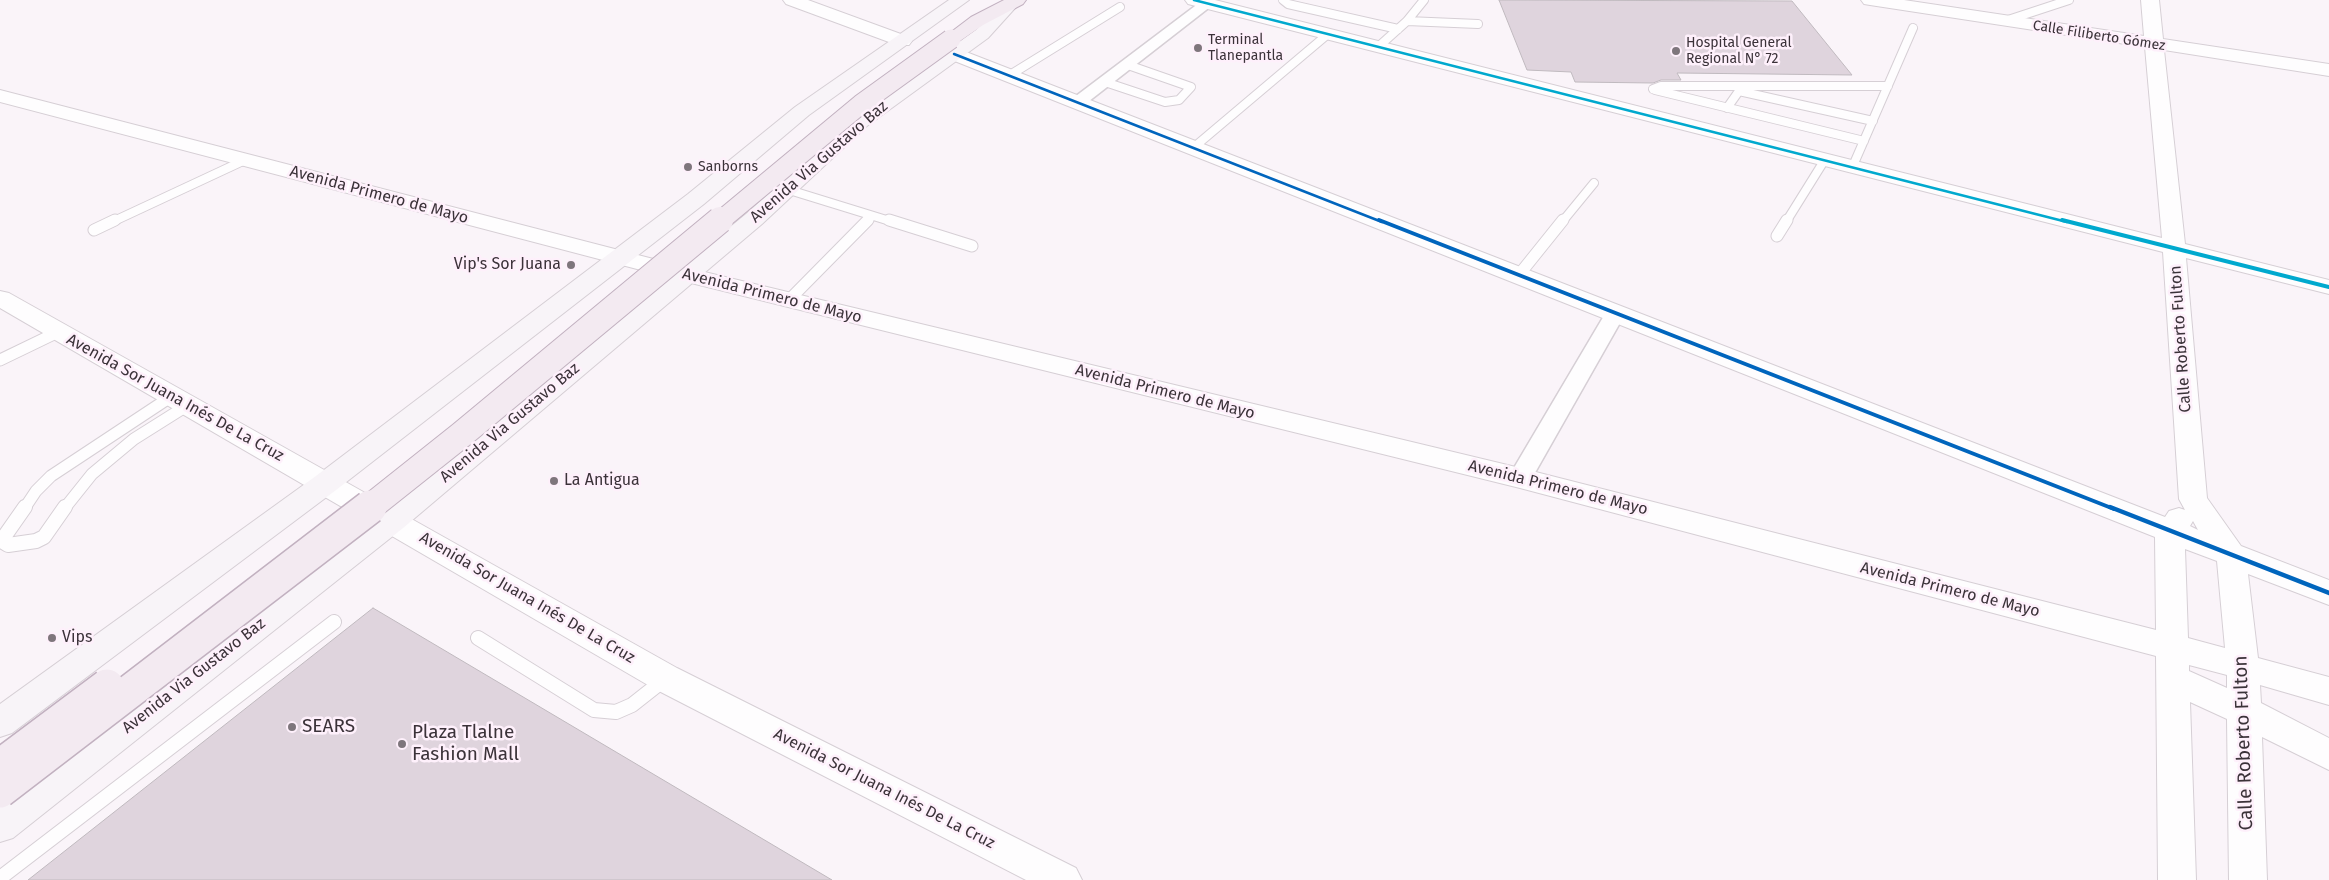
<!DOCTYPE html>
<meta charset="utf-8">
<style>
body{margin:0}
canvas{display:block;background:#faf4f9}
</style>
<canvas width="2329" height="880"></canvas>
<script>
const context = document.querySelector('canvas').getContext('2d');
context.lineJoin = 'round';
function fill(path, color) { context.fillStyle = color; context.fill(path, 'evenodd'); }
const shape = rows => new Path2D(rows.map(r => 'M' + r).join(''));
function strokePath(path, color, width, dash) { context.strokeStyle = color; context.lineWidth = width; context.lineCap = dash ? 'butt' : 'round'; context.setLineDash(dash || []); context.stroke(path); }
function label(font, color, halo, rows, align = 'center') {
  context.font = font + ' "Fira Sans",sans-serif'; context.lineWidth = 5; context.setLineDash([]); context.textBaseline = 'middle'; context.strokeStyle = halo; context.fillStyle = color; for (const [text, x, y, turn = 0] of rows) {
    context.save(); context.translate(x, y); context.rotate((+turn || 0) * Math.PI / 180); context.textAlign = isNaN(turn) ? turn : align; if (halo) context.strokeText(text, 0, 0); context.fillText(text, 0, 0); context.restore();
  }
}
const building = shape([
 [1499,0,1792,1,1852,75,1677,73,1681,80,1661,80,1653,83,1575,82,1571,72,1527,70,1499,0],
 [373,608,832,880,28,880,373,608]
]);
const serviceFar2 = shape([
 [1283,0,1288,4,1398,29],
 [1407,21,1478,24],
 [2005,21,2069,0],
 [1378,47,1407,21,1424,0],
 [1010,75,1120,7],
 [1105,82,1165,102,1179,100,1191,87,1128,65],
 [1653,89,1661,86,1888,86],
 [1655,90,1864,141],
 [1727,108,1739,91,1873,121],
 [1193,148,1328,34],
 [1852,168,1913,28],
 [786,189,893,222],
 [112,222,245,160],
 [866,222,872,216],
 [1562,222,1594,183],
 [1786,222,1824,161]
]);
const serviceFar1 = shape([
 [889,220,972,246],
 [94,230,115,220],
 [1777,236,1787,220],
 [1518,276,1563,220],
 [789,300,868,220],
 [0,360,58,332],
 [24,509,36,491,51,476,172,396],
 [64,509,92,474,134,439,188,405]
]);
const service = shape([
 [25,507,4,537,3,542,8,545,36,541,44,537,65,507],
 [478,638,594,710,616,712,632,705,665,679],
 [0,878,334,622]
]);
const minor = shape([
 [1203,0,1213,0,1215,3,1084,105,1072,105,1070,102,1072,99,1203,0],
 [1615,308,1622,310,1625,314,1532,478,1528,484,1520,486,1512,484,1508,478,1605,314,1608,310,1615,308]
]);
const tertiary = shape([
 [783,0,808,0,909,37,912,41,909,45,897,45,786,4,783,0],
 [1185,0,1215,0,2162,238,2145,47,1870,5,1864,4,1861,0,1904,0,2144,36,2141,0,2159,0,2163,39,2329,64,2329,76,2164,50,2185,244,2329,280,2329,294,2186,258,2207,498,2241,546,2329,580,2329,605,2248,574,2258,658,2329,677,2329,705,2260,685,2261,703,2329,738,2329,770,2262,737,2267,880,2229,880,2227,719,2190,702,2196,880,2158,880,2156,656,1520,488,679,280,0,102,0,90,692,269,1520,468,2156,630,2155,537,947,58,945,54,947,50,961,50,2165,517,2169,511,2179,508,2185,510,2179,499,2163,252,1188,4,1185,0],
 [2193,521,2198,530,2190,526,2193,521],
 [2185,549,2217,561,2225,648,2188,638,2185,549],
 [2189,665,2227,675,2227,688,2189,671,2189,665],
 [0,291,9,293,677,668,1076,868,1082,880,1026,880,653,688,0,308,0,291]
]);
const secondary = shape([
 [949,0,969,0,809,115,704,204,336,490,12,733,0,737,0,704,316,476,688,194,795,107,949,0],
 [1008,1,1014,2,1017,6,988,38,867,126,762,224,403,528,13,838,0,842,0,804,383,512,746,214,853,118,976,30,1002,2,1008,1]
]);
const primary = shape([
 [1004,0,1026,0,1023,4,983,25,957,43,945,43,942,39,971,17,1004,0]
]);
const primaryBridgeFar2 = shape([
 [719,222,861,104,951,39]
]);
const primaryBridgeFar1 = shape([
 [368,509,461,435,720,220]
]);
const primaryBridge = shape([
 [0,766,107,686],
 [0,791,370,507]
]);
const bus1Far1 = shape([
 [1194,0,2067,222]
]);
const bus1 = shape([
 [2062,220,2329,287]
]);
const bus2Far2 = shape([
 [954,54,1382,222]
]);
const bus2Far1 = shape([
 [1379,220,2114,509]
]);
const bus2 = shape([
 [2110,507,2329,593]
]);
const markers = [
 [1198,48,5,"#7e767c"],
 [1676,51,5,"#7e767c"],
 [688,167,5,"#7e767c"],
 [571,265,5,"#7e767c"],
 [554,481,5,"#7e767c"],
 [52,638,5,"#7e767c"],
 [292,727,5,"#7e767c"],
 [402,744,5,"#7e767c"]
];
const farStreetnames = [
 ["Calle Filiberto Gómez",2099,36,9]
];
const farPoinames = [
 ["Terminal",1208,40],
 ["Tlanepantla",1208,56],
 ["Hospital General",1686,43],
 ["Regional N° 72",1686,59],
 ["Sanborns",698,167]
];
const streetNames = [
 ["Avenida Via Gustavo Baz",819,162,-41],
 ["Avenida Primero de Mayo",379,195,15],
 ["Avenida Primero de Mayo",772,296,14],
 ["Calle Roberto Fulton",2181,339,-94],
 ["Avenida Primero de Mayo",1165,392,14],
 ["Avenida Sor Juana Inés De La Cruz",175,398,29],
 ["Avenida Via Gustavo Baz",510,423,-40],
 ["Avenida Primero de Mayo",1558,488,14],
 ["Avenida Primero de Mayo",1950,590,14],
 ["Avenida Sor Juana Inés De La Cruz",527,598,30],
 ["Avenida Via Gustavo Baz",194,676,-38],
 ["Avenida Sor Juana Inés De La Cruz",884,789,27]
];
const poiNames = [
 ["Vip's Sor Juana",561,265,"right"],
 ["La Antigua",564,481],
 ["Vips",62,638]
];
const nearPoinames = [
 ["SEARS",302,727],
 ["Plaza Tlalne",412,733],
 ["Fashion Mall",412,755]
];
const nearStreetnames = [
 ["Calle Roberto Fulton",2244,743,-92]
];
fill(building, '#dfd4dd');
strokePath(building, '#c0babf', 1);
strokePath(serviceFar2, '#d6cfd5', 10);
strokePath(serviceFar1, '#d6cfd5', 13);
strokePath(service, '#d6cfd5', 16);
strokePath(minor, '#d6cfd5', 3);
strokePath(tertiary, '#d6cfd5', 2);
strokePath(secondary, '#d6cfd5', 2);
strokePath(primary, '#c2b1c0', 2);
strokePath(serviceFar2, '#fefdfe', 8);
strokePath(serviceFar1, '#fefdfe', 11);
strokePath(service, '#fefdfe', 14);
fill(minor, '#fefdfe');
fill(tertiary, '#fefdfe');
fill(secondary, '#f8f4f8');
fill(primary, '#f3eaf1');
strokePath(primaryBridgeFar2, '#c2b1c0', 21, []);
strokePath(primaryBridgeFar1, '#c2b1c0', 28, []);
strokePath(primaryBridge, '#c2b1c0', 36, []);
strokePath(primaryBridgeFar2, '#f3eaf1', 19);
strokePath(primaryBridgeFar1, '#f3eaf1', 26);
strokePath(primaryBridge, '#f3eaf1', 33);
strokePath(bus1Far1, '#00a9ce', 2.5);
strokePath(bus1, '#00a9ce', 4);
strokePath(bus2Far2, '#0065bd', 2.5);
strokePath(bus2Far1, '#0065bd', 4);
strokePath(bus2, '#0065bd', 4.5);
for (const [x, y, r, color] of markers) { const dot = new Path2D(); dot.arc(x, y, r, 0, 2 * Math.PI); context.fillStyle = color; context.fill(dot); strokePath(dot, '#fef0fb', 2); }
label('14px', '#3b3239', '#fef0fb', farStreetnames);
label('14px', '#3b3239', '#fef0fb', farPoinames, 'left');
label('16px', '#3b3239', '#fef0fb', streetNames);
label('16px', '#3b3239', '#fef0fb', poiNames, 'left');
label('19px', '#3b3239', '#fef0fb', nearPoinames, 'left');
label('19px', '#3b3239', '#fef0fb', nearStreetnames);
</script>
